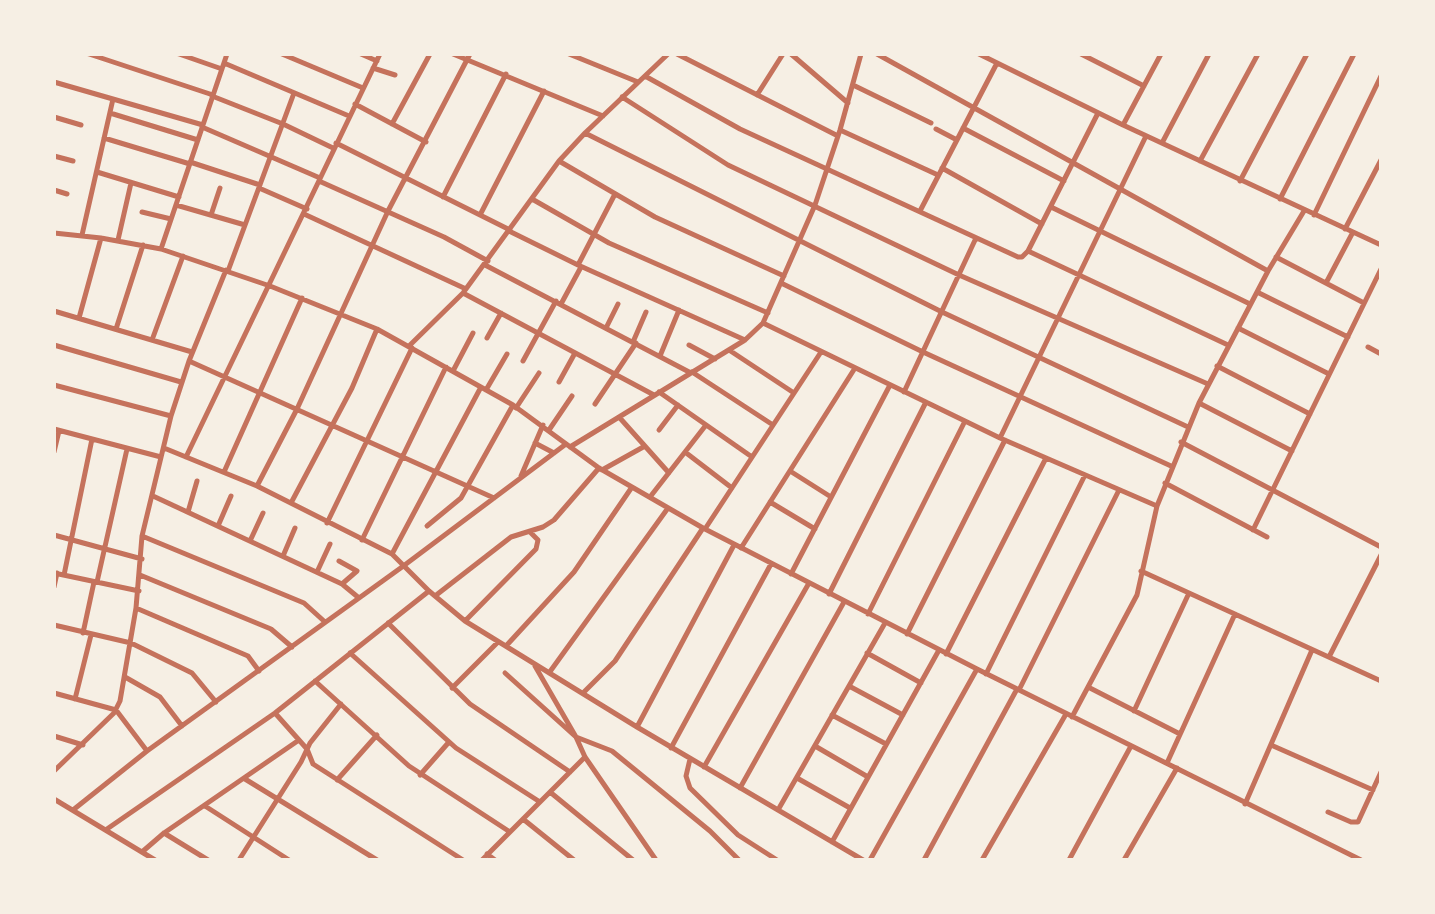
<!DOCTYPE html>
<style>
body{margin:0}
#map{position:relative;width:1435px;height:914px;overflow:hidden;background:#f6efe4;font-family:"Space Grotesk",sans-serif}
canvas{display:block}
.frame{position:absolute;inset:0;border:56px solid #f6efe4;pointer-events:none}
</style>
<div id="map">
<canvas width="1435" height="914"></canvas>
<div class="frame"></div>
</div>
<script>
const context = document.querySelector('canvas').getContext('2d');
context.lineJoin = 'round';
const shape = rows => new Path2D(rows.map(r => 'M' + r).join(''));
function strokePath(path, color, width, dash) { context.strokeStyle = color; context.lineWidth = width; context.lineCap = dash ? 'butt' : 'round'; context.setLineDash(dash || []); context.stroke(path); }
const minor = shape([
 [89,54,213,95],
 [179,54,222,69],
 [282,54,363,88],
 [361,54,377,61],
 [453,54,603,116],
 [569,54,638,82],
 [677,54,838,136],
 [791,54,848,103],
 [877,54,1268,271],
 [979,54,1123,125,1381,245],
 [1081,54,1144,86],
 [224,63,349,116],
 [373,68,395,75],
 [645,76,740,129,1018,257,1022,257,1028,251,1098,113],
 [54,82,203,125],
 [853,85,931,123],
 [757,95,783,54],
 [212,96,283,124,333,148],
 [622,97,728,165,959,275,1208,384],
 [355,104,426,142],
 [110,113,198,140],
 [54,117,81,125],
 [392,124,430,54],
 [1123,125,1161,54],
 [202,127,320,178],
 [963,128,1064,181],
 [936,129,957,140],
 [840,130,938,175],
 [585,133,942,312,1188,427],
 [104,138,190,164],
 [336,143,510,230],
 [1162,143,1209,54],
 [54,156,73,161],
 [559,161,655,217,784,276],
 [1200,161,1258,54],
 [190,162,260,185],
 [942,168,1042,224],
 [97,172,179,197],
 [319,181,444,237,488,261],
 [1240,181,1307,54],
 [259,188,307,209],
 [54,190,67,194],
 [443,197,506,74],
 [532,199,609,243,768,313],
 [1280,199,1354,54],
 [176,205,245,225],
 [1051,207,1250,304],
 [920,211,997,63],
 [142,212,171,219],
 [304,214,466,289],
 [211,215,220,188],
 [480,215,544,91],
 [1314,215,1381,76],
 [1345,229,1381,160],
 [509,231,578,265,745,340],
 [54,233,101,238,161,249,270,286,377,329,513,405,599,468,703,528,977,669,1361,860],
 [82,235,113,99],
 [118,240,131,183],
 [161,249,227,54],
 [1028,251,1228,345],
 [1276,257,1364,303],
 [485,265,691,373],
 [578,265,615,194],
 [228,271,294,93],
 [781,283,923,352,1171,466],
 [1326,283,1353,232],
 [1257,292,1348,337],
 [463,293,654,395],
 [561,304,581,267],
 [54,311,192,352],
 [79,318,101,238],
 [763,323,1000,438,1157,506],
 [606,328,618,304],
 [1238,328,1329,374],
 [116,329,143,245],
 [487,338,501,313],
 [152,340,183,256],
 [633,342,646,312],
 [54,345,181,382],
 [689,345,715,359],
 [409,346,463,293,559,161,585,133,668,54],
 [1368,347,1381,354],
 [729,350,794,393],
 [660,356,679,310],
 [189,361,494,498],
 [523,361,556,301],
 [1217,366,1310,414],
 [453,371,473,333],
 [692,372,773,425],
 [559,382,575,353],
 [54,385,171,416],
 [486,390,507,354],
 [659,392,752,457],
 [904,392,976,238],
 [1199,403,1292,451],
 [595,404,636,343],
 [516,408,539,373],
 [619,417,669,473],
 [54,429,161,457],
 [549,430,572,396],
 [659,430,678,405],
 [1000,438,1146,136],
 [1181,442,1381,547],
 [535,443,554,453],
 [570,447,745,340,763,323,815,205,840,130,861,54],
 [164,448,257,486,392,554,429,591,465,621,637,727,863,860],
 [54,452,59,431],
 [685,452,732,488],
 [186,457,380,54],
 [602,470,645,446],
 [790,471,831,497],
 [224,472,302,298],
 [521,476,543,425],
 [1165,483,1267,537],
 [257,486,297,409,388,211,470,54],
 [153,496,342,584,359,598],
 [650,497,706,425],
 [770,502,815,529],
 [291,503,352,388,377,329],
 [188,512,197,481],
 [327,523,412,348],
 [218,526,231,496],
 [427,526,461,498,513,405],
 [705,529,821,352],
 [1253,530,1381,269],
 [54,535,142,559],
 [142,536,304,603,325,622],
 [362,540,446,367],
 [250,541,263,513],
 [741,548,855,368],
 [392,554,481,387],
 [283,556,295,528],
 [339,561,357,571,342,584],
 [1141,571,1381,681],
 [317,572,330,544],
 [54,573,139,591],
 [791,574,890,385],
 [64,575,92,439],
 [140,575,271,629,292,647],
 [97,582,127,449],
 [54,587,57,573],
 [829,594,926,402],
 [435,596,511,537,543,527,554,520,599,468],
 [136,608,248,656,259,671],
 [868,614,965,421],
 [465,621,536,549,538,540,530,532],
 [388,623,470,704,570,772],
 [54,625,131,643,192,673,216,702],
 [83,633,94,582],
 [907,634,1005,440],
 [506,646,574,572,632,487],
 [350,653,456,748,540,802],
 [867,653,921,683],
 [946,654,1046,458],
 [1329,657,1381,555],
 [535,666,576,737,585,757,656,860],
 [505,673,576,737,612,751,710,831,739,860],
 [549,673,668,508],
 [986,674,1085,475],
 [125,677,160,697,182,726],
 [315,681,409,766,510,832],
 [849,686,903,715],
 [1088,687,1180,734],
 [452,688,498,642],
 [1019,690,1119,490],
 [54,693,116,710,147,751],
 [583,693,615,661,703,528],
 [75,699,91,635],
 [1134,711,1189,593],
 [275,713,307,749,313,764,463,860],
 [832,715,886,744],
 [1072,717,1137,595,1157,506,1199,403,1268,271,1304,211],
 [637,727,734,545],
 [54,736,83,745],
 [1271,745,1373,790],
 [815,746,868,777],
 [671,748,771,564],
 [690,759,686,776,690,788,738,835,777,860],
 [1167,763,1235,614],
 [704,767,809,583],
 [54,771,114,713,120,701,136,608,142,536,171,416,189,361,226,270],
 [420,775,449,742],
 [797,778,850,808],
 [245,779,377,860],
 [337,780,377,735],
 [740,788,844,602],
 [550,792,633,860],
 [54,799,155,860],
 [1245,804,1312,650],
 [205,806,289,860],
 [73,810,147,751,402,567,566,444],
 [778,810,885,623],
 [1328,812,1351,822,1358,822,1381,772],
 [523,819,574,860],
 [107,829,275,713,429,591],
 [164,833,208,860],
 [832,842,939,650],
 [142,852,164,833,299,740],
 [487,854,495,860],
 [239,860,301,762,310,743,341,704],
 [482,860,585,757],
 [870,860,977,669],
 [924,860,1017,689],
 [982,860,1066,714],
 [1069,860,1131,746],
 [1124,860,1177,768]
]);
strokePath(minor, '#c5725c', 5);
</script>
